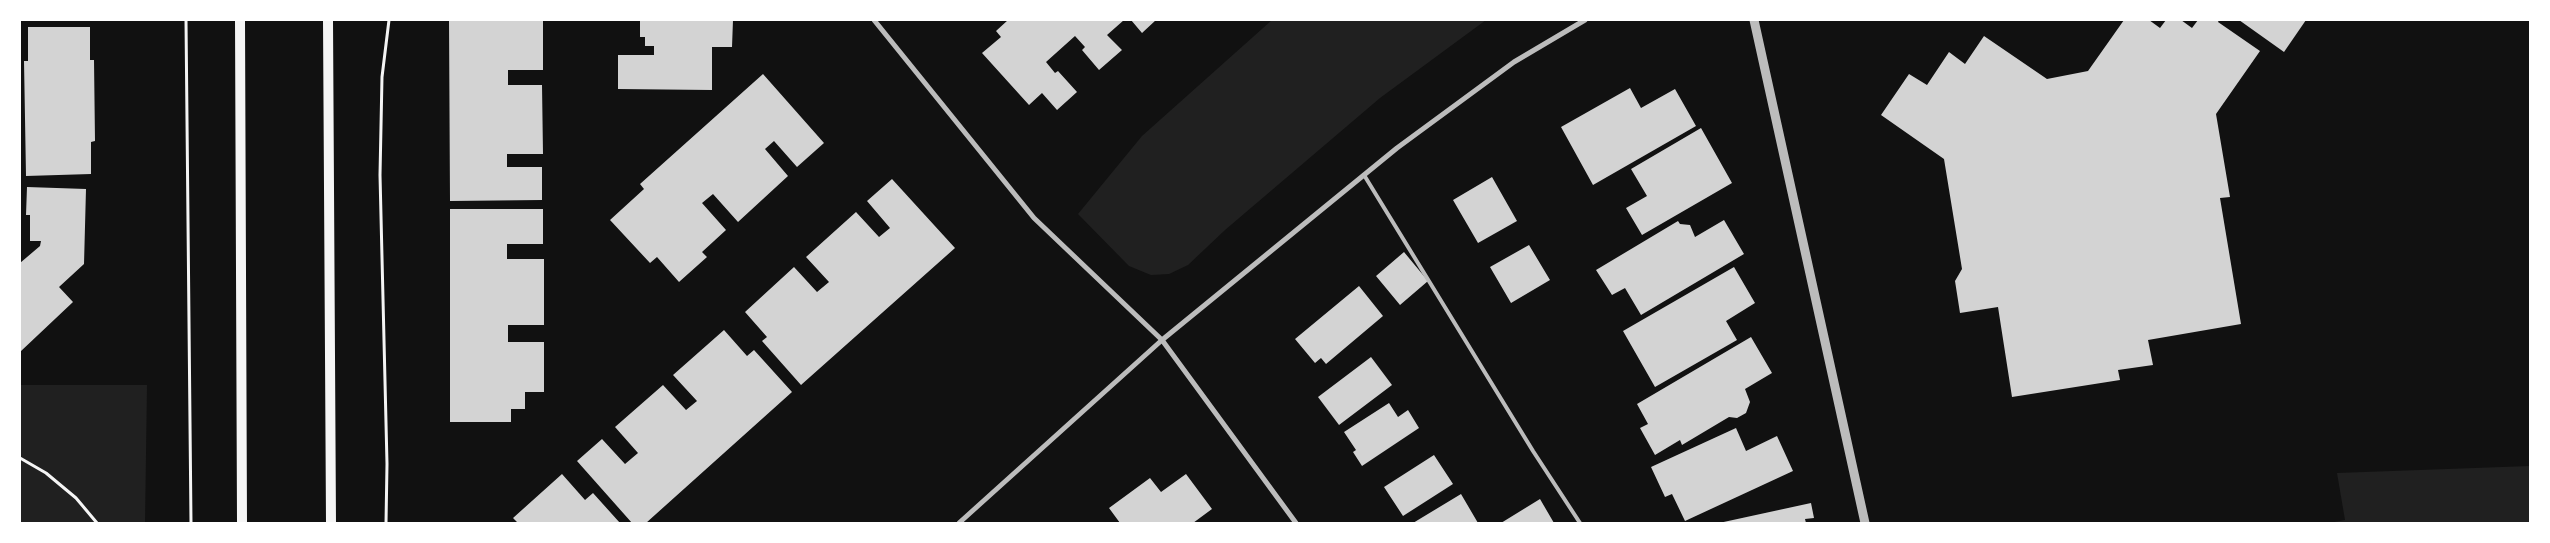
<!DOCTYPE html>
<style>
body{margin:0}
#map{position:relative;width:2550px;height:543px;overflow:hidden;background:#111;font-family:Ubuntu,sans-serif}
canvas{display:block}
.frame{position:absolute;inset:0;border:21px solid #fff;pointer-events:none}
</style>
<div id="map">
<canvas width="2550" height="543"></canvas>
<div class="frame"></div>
</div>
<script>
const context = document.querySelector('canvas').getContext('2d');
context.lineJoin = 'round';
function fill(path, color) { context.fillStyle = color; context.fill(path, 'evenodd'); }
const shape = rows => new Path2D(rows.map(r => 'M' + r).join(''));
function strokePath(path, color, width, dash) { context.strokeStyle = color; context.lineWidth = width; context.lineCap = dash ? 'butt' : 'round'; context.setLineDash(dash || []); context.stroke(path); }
const green = shape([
 [1272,20,1486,20,1380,98,1225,230,1188,265,1169,274,1151,275,1129,266,1078,214,1142,136],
 [20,385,147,385,145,523,20,523],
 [2530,466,2530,523,2329,523,2345,520,2337,473]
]);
const building = shape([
 [449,20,543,20,543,70,508,70,508,85,542,85,543,154,507,154,507,167,542,167,542,200,450,201],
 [640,20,733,20,732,47,712,47,712,90,618,89,618,55,654,55,654,46,645,46,645,37,640,37],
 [1008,20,1124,20,1107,35,1122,50,1099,70,1082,50,1085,47,1075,36,1046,62,1055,73,1058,71,1077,92,1057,110,1042,93,1029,105,982,53,1001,37,996,31],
 [1131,20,1156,20,1142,33],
 [2124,20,2149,20,2160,28,2166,20,2181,20,2192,28,2198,20,2219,20,2218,22,2260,51,2216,114,2230,197,2220,198,2241,324,2148,340,2153,365,2118,370,2120,380,2012,397,1998,307,1960,313,1955,281,1962,269,1944,159,1881,115,1909,74,1927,85,1949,52,1965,64,1984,36,2047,79,2088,71],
 [2239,20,2306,20,2284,52],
 [28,27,90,27,90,60,94,60,95,141,91,142,91,174,26,176,24,61,28,61],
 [763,74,824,143,797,167,774,141,765,149,788,176,738,222,713,194,702,203,726,230,702,252,707,257,679,282,657,257,650,263,610,220,644,189,640,184],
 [1630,88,1641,108,1675,89,1696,126,1593,185,1561,127],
 [1701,128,1732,183,1642,235,1626,208,1647,196,1631,169],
 [1492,177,1517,221,1478,243,1453,200],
 [892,179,955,248,801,385,762,341,767,337,745,312,794,267,817,292,829,282,806,257,856,212,879,237,890,228,867,201],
 [27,187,86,189,84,264,59,287,73,302,20,352,20,263,40,246,41,241,30,241,30,215,26,215],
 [450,209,543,209,543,244,507,244,507,259,544,259,544,325,508,325,508,342,544,342,544,392,525,392,525,409,511,409,511,422,450,422],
 [1724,220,1744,254,1641,315,1625,288,1612,295,1596,270,1678,221,1680,224,1690,225,1695,237],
 [1529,245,1550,280,1511,303,1490,267],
 [1404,252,1428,281,1400,305,1376,276],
 [1734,267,1755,303,1726,321,1737,340,1655,387,1623,331],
 [1359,286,1383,316,1326,364,1321,358,1315,363,1295,339],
 [724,330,747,356,754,350,792,392,646,523,632,523,577,461,602,439,625,464,638,453,615,427,663,385,686,410,697,401,673,375],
 [1751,337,1772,373,1745,389,1750,402,1746,413,1737,418,1729,417,1682,445,1680,440,1655,455,1640,428,1648,424,1637,404],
 [1371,357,1392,385,1339,425,1318,397],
 [1389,403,1398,417,1408,410,1419,428,1362,466,1353,452,1356,450,1344,432],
 [1736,428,1746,451,1777,436,1793,471,1685,521,1672,494,1665,497,1651,467],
 [1434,455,1453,484,1403,516,1384,487],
 [562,474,585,500,593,493,620,523,518,523,513,518],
 [1186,474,1212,509,1193,523,1120,523,1109,508,1150,478,1161,492],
 [1461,494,1478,523,1413,523],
 [1540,499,1554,523,1501,523],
 [1811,503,1814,518,1805,519,1806,523,1719,523]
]);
const path = shape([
 [186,20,191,523],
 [20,458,46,473,76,498,97,523],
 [386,523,387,464,380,175,382,77,389,20]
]);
const service = shape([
 [1364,175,1533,451,1580,523]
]);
const minor = shape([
 [874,20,1034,218,1162,340,1296,523],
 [959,523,1162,340,1397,148,1514,62,1585,20]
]);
const tertiary = shape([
 [1754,20,1865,523]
]);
const secondary = shape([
 [240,20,242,523],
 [328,20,331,523]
]);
fill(green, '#202020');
fill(building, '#d3d3d3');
strokePath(path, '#f5f5f5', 3);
strokePath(service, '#bcbcbc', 4);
strokePath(minor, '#bcbcbc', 5);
strokePath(tertiary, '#bcbcbc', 9);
strokePath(secondary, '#f5f5f5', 10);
</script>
